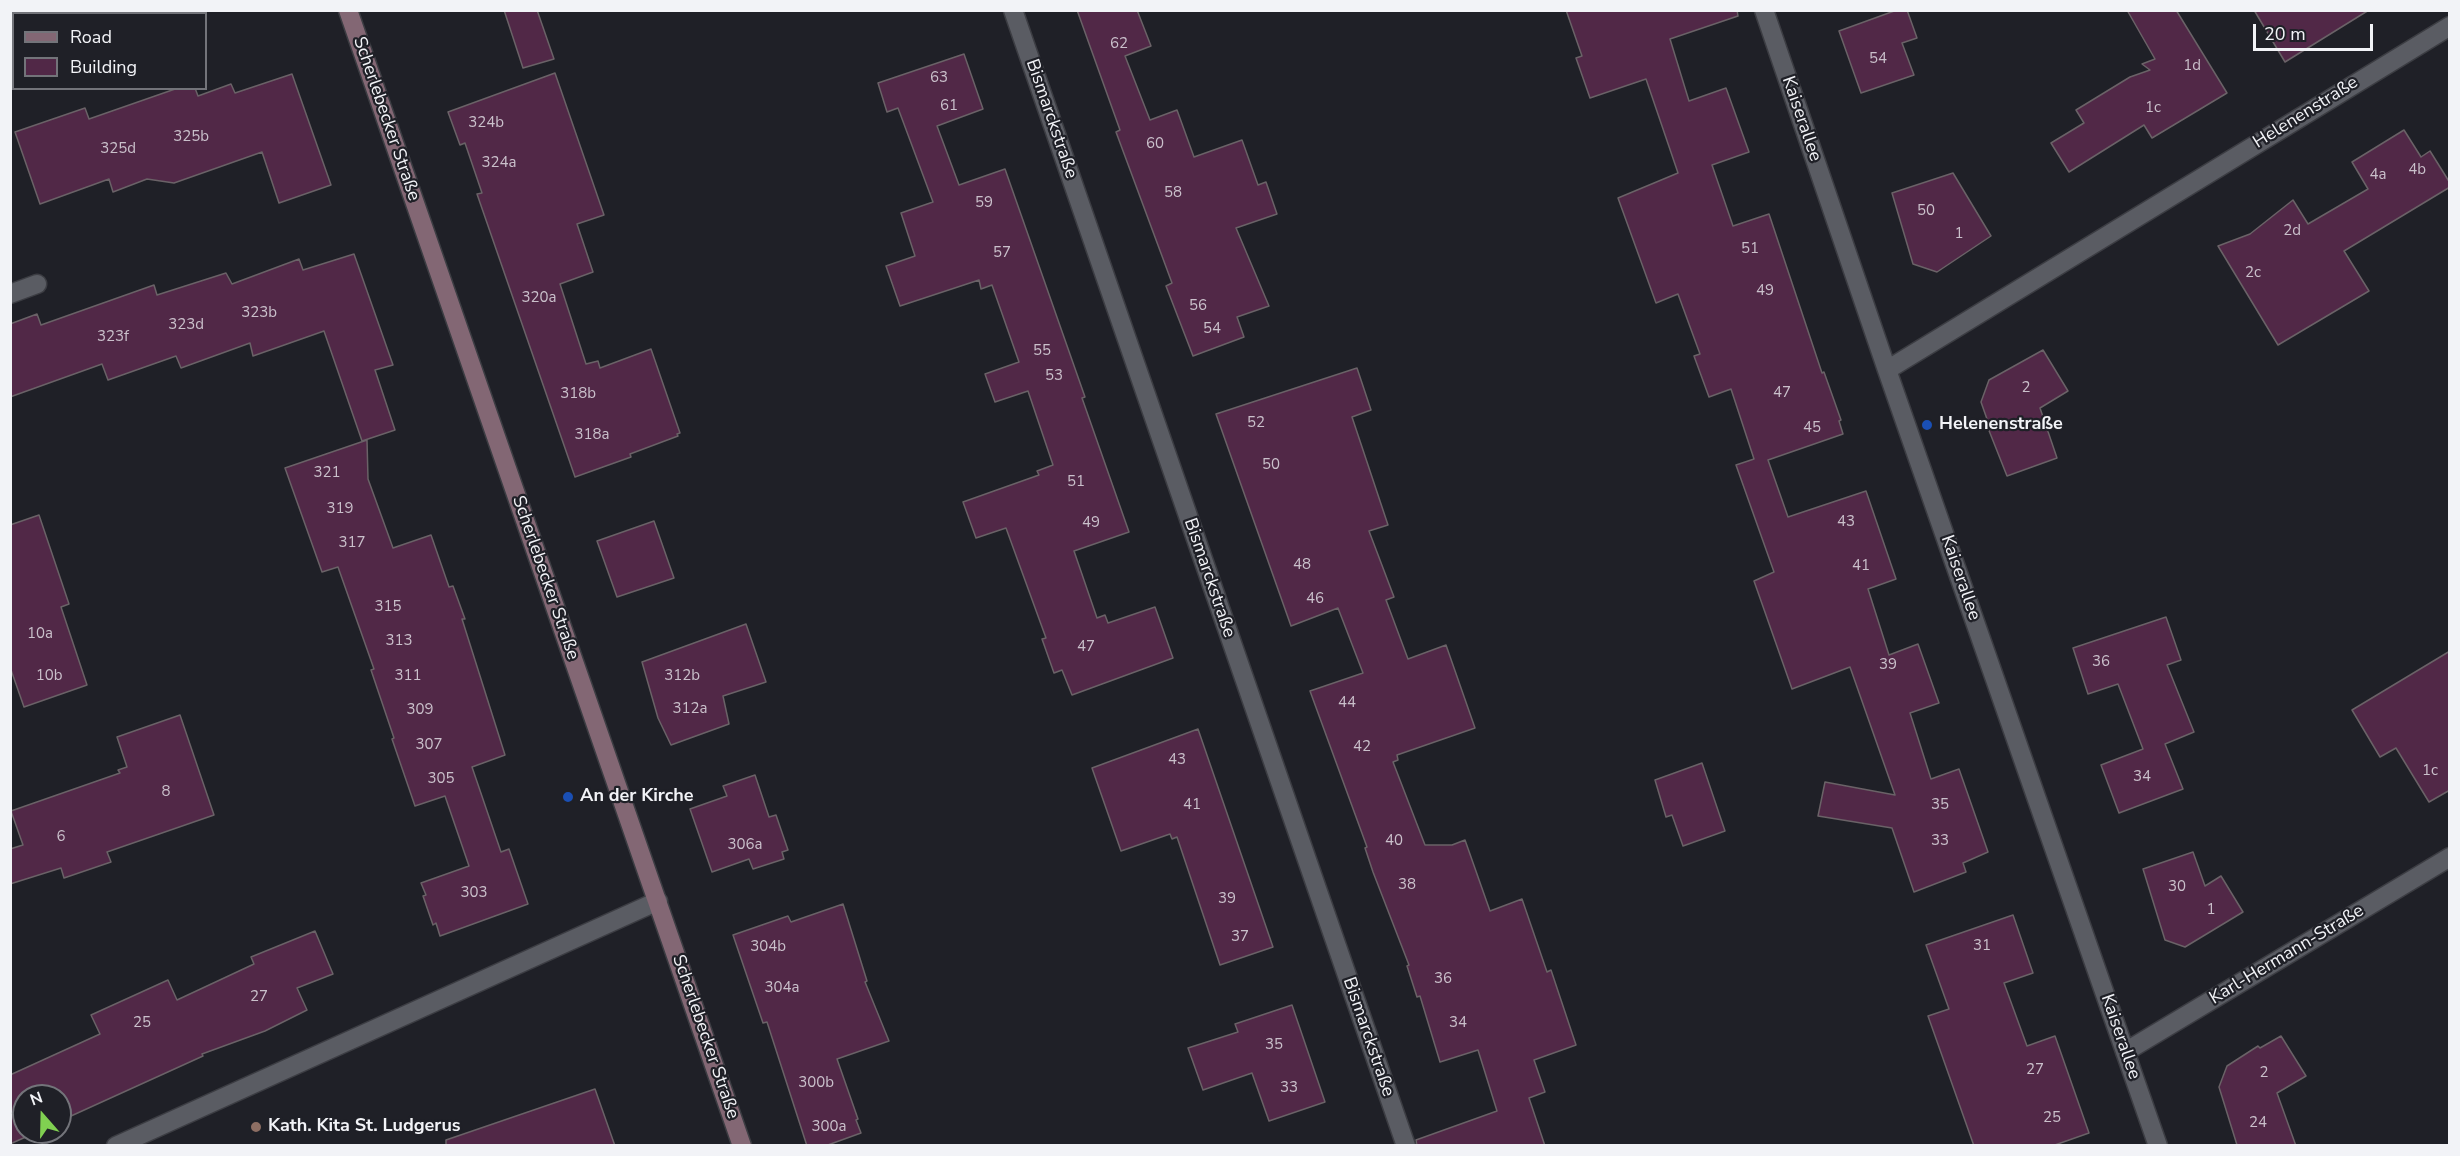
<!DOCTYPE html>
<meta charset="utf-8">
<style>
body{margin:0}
#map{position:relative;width:2460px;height:1156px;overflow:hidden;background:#1f2027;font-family:"Nunito Sans",sans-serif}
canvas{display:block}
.frame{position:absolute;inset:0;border:12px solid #f2f3f7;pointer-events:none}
.legend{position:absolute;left:12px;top:12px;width:195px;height:78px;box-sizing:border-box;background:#1f2027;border:2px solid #73747a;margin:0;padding:8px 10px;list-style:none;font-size:18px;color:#f2f3f7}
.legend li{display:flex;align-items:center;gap:12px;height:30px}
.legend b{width:30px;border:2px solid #73747a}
.north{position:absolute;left:12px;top:1084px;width:60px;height:60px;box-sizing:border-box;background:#1f2027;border:2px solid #73747a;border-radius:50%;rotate:340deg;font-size:16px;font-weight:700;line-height:24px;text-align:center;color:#f2f3f7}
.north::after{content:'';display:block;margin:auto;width:21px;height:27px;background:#80d051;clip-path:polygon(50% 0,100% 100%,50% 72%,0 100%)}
.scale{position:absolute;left:2253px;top:24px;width:120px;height:27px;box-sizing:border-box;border:3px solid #f2f3f7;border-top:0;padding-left:8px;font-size:18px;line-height:21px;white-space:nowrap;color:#f2f3f7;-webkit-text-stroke:4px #1f2027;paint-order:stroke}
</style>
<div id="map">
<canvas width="2460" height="1156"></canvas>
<div class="frame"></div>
<ul class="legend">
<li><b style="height:8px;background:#836774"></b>Road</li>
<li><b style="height:16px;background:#512847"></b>Building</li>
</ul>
<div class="north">N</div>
<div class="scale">20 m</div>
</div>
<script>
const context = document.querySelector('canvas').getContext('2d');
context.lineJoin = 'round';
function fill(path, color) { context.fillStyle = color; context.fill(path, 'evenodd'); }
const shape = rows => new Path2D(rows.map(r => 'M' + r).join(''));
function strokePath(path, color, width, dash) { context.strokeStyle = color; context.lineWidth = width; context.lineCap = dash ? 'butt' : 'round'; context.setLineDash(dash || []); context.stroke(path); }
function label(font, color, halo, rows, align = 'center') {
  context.font = font + ' "Nunito Sans",sans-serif'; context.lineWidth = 4.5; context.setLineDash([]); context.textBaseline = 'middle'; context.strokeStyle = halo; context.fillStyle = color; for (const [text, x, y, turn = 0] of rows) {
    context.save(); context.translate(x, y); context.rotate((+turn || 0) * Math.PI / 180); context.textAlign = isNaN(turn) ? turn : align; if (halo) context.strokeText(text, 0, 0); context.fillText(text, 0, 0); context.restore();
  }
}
const building = shape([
 [504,10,537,10,554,59,523,68,504,10],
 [1077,10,1137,10,1151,46,1125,56,1150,120,1177,110,1194,157,1242,140,1258,185,1266,182,1277,214,1236,228,1269,306,1237,317,1244,337,1193,356,1166,286,1172,283,1116,132,1120,130,1077,10],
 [1566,10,1737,10,1738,16,1670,39,1689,101,1726,88,1749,152,1712,165,1733,226,1769,214,1822,373,1824,372,1841,420,1839,421,1843,434,1768,460,1788,517,1866,491,1896,579,1868,589,1889,655,1918,644,1939,703,1910,713,1931,779,1959,769,1988,852,1963,863,1966,872,1914,892,1892,828,1818,816,1825,782,1895,795,1850,667,1792,689,1754,581,1774,572,1736,465,1754,459,1731,389,1709,397,1694,356,1700,354,1678,294,1656,303,1618,198,1678,173,1646,79,1590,98,1576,58,1582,56,1566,10],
 [1897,10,1907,10,1917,38,1902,43,1914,75,1861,93,1839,31,1897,10],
 [2127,10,2176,10,2227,93,2152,138,2144,125,2069,172,2051,143,2084,123,2076,110,2130,77,2150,70,2142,64,2155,59,2127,10],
 [2254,10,2369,10,2285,62,2254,10],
 [964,54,983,109,937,126,959,185,1005,169,1085,397,1082,398,1129,532,1074,551,1097,618,1105,615,1108,623,1155,607,1173,658,1072,695,1062,670,1054,673,1042,639,1046,638,1006,528,976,538,963,502,1039,475,1037,471,1053,465,1028,391,995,402,985,374,1019,362,992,285,981,289,979,280,900,306,886,266,915,256,901,213,933,202,898,108,887,112,878,83,964,54],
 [555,73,604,215,577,224,593,272,560,284,586,364,598,361,600,368,651,349,680,433,677,434,678,436,630,454,631,457,575,477,477,194,482,193,465,143,460,145,448,112,555,73],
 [292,74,331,185,279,203,262,152,174,183,147,179,113,192,109,179,40,204,15,132,85,108,89,119,178,88,195,88,198,96,231,84,235,93,292,74],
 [2404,130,2421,157,2430,151,2450,183,2450,187,2344,251,2369,291,2278,345,2218,246,2250,234,2293,200,2308,224,2368,189,2352,162,2404,130],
 [1953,173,1991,236,1937,272,1913,264,1892,193,1953,173],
 [354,254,393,365,375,370,395,430,362,441,324,331,253,356,250,343,181,368,176,356,108,380,102,364,10,397,10,324,37,314,41,325,154,285,157,295,226,273,232,284,299,259,303,270,354,254],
 [2043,350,2068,391,2040,408,2057,458,2007,476,1986,423,1988,422,1981,402,1989,380,2043,350],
 [1357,368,1371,410,1352,417,1388,525,1369,531,1394,597,1386,600,1408,659,1446,645,1475,728,1397,755,1398,760,1393,762,1425,845,1452,845,1465,840,1490,911,1522,899,1547,972,1551,970,1576,1045,1534,1060,1545,1092,1529,1098,1545,1146,1417,1146,1416,1140,1497,1111,1478,1050,1440,1062,1420,996,1417,997,1407,966,1409,965,1373,872,1365,848,1367,847,1310,691,1363,673,1338,608,1291,626,1216,414,1357,368],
 [367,440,368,479,393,548,431,535,449,587,453,586,465,619,462,619,505,755,472,767,501,852,509,849,528,904,440,936,436,923,433,925,423,896,426,895,421,883,469,866,445,796,415,806,392,739,394,738,371,670,374,669,338,567,322,572,285,468,367,440],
 [39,515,69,604,61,607,87,685,24,707,10,667,10,525,39,515],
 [654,521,674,578,617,597,597,541,654,521],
 [2166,617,2181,660,2167,665,2194,732,2165,744,2183,789,2119,813,2101,765,2143,749,2118,684,2088,694,2073,648,2166,617],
 [746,624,766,682,723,696,729,724,671,745,658,718,642,662,746,624],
 [2450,651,2450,790,2429,802,2396,748,2380,757,2352,710,2450,651],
 [180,715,214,815,107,852,111,862,64,878,61,868,10,884,10,849,23,845,11,811,120,773,118,770,127,767,117,737,180,715],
 [1198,729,1273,947,1220,965,1177,837,1172,839,1170,834,1121,851,1092,768,1198,729],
 [1702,763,1725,831,1683,846,1672,815,1666,817,1655,780,1702,763],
 [755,775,769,817,776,815,788,850,782,852,784,859,753,869,749,859,712,872,690,809,727,796,723,786,755,775],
 [2193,852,2205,886,2221,876,2243,912,2185,947,2165,940,2143,869,2193,852],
 [843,904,867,981,865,982,889,1041,837,1059,858,1119,856,1120,861,1133,825,1146,807,1146,767,1022,763,1023,733,935,788,916,791,922,843,904],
 [2013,915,2033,973,2004,983,2027,1046,2055,1036,2089,1133,2052,1146,1974,1146,1928,1016,1949,1009,1926,945,2013,915],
 [315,931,333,974,297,988,307,1010,265,1031,202,1054,203,1056,60,1121,60,1096,24,1096,24,1132,37,1132,10,1144,10,1075,100,1034,91,1015,168,980,177,1000,254,964,251,957,315,931],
 [1292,1005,1325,1102,1269,1121,1252,1073,1203,1090,1188,1048,1238,1032,1235,1024,1292,1005],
 [2281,1036,2306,1076,2277,1093,2296,1146,2237,1145,2219,1087,2227,1066,2258,1046,2260,1048,2281,1036],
 [595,1089,615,1146,446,1146,446,1140,595,1089]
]);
const street = shape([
 [1013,10,1406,1146],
 [1764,10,1887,370,2158,1146],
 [10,294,37,284],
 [1887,370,2450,26],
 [2125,1052,2450,857],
 [116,1146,658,901]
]);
const secondary = shape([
 [348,10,742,1146]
]);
const markers = [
 [1927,425,6,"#1a4fb4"],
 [568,797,6,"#1a4fb4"],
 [256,1127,6,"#8d6e63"]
];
const numberNames = [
 ["62",1119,44],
 ["54",1878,59],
 ["1d",2192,66],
 ["63",939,78],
 ["61",949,106],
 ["1c",2153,108],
 ["324b",486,123],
 ["325b",191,137],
 ["60",1155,144],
 ["325d",118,149],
 ["324a",499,163],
 ["4b",2417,170],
 ["4a",2378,175],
 ["58",1173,193],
 ["59",984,203],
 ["50",1926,211],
 ["2d",2292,231],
 ["1",1959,234],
 ["51",1750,249],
 ["57",1002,253],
 ["2c",2253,273],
 ["49",1765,291],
 ["320a",539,298],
 ["56",1198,306],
 ["323b",259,313],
 ["323d",186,325],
 ["54",1212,329],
 ["323f",113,337],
 ["55",1042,351],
 ["53",1054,376],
 ["2",2026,388],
 ["47",1782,393],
 ["318b",578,394],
 ["52",1256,423],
 ["45",1812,428],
 ["318a",592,435],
 ["50",1271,465],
 ["321",327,473],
 ["51",1076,482],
 ["319",340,509],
 ["43",1846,522],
 ["49",1091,523],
 ["317",352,543],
 ["48",1302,565],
 ["41",1861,566],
 ["46",1315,599],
 ["315",388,607],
 ["10a",40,634],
 ["313",399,641],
 ["47",1086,647],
 ["36",2101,662],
 ["39",1888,665],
 ["10b",49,676],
 ["311",408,676],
 ["312b",682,676],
 ["44",1347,703],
 ["312a",690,709],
 ["309",420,710],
 ["307",429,745],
 ["42",1362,747],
 ["43",1177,760],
 ["1c",2430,771],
 ["34",2142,777],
 ["305",441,779],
 ["8",166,792],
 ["41",1192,805],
 ["35",1940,805],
 ["6",61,837],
 ["40",1394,841],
 ["33",1940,841],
 ["306a",745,845],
 ["38",1407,885],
 ["30",2177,887],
 ["303",474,893],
 ["39",1227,899],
 ["1",2211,910],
 ["37",1240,937],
 ["31",1982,946],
 ["304b",768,947],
 ["36",1443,979],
 ["304a",782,988],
 ["27",259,997],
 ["25",142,1023],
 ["34",1458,1023],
 ["35",1274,1045],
 ["27",2035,1070],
 ["2",2264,1073],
 ["300b",816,1083],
 ["33",1289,1088],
 ["25",2052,1118],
 ["24",2258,1123],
 ["300a",829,1127]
];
const streetNames = [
 ["Helenenstraße",2306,113,-32],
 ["Scherlebecker Straße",386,119,71],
 ["Bismarckstraße",1051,119,71],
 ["Kaiserallee",1801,119,71],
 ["Scherlebecker Straße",545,578,71],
 ["Bismarckstraße",1209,578,71],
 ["Kaiserallee",1960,578,71],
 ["Karl-Hermann-Straße",2287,955,-31],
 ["Scherlebecker Straße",705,1037,71],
 ["Bismarckstraße",1368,1037,71],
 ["Kaiserallee",2120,1037,71]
];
const poiNames = [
 ["Helenenstraße",1939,425],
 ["An der Kirche",580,797],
 ["Kath. Kita St. Ludgerus",268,1127]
];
fill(building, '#512847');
strokePath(building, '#6a6267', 1.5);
strokePath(street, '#3c3d43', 21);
strokePath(secondary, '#3c3d43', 21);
strokePath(street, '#5a5c63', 18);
strokePath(secondary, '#836774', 18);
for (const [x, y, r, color] of markers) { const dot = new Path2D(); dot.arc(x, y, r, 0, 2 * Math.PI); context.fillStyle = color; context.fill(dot); strokePath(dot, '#1f2027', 2); }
label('15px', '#cac0cb', null, numberNames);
label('18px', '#f2f3f7', '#1f2027', streetNames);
label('bold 18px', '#f2f3f7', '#1f2027', poiNames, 'left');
</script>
